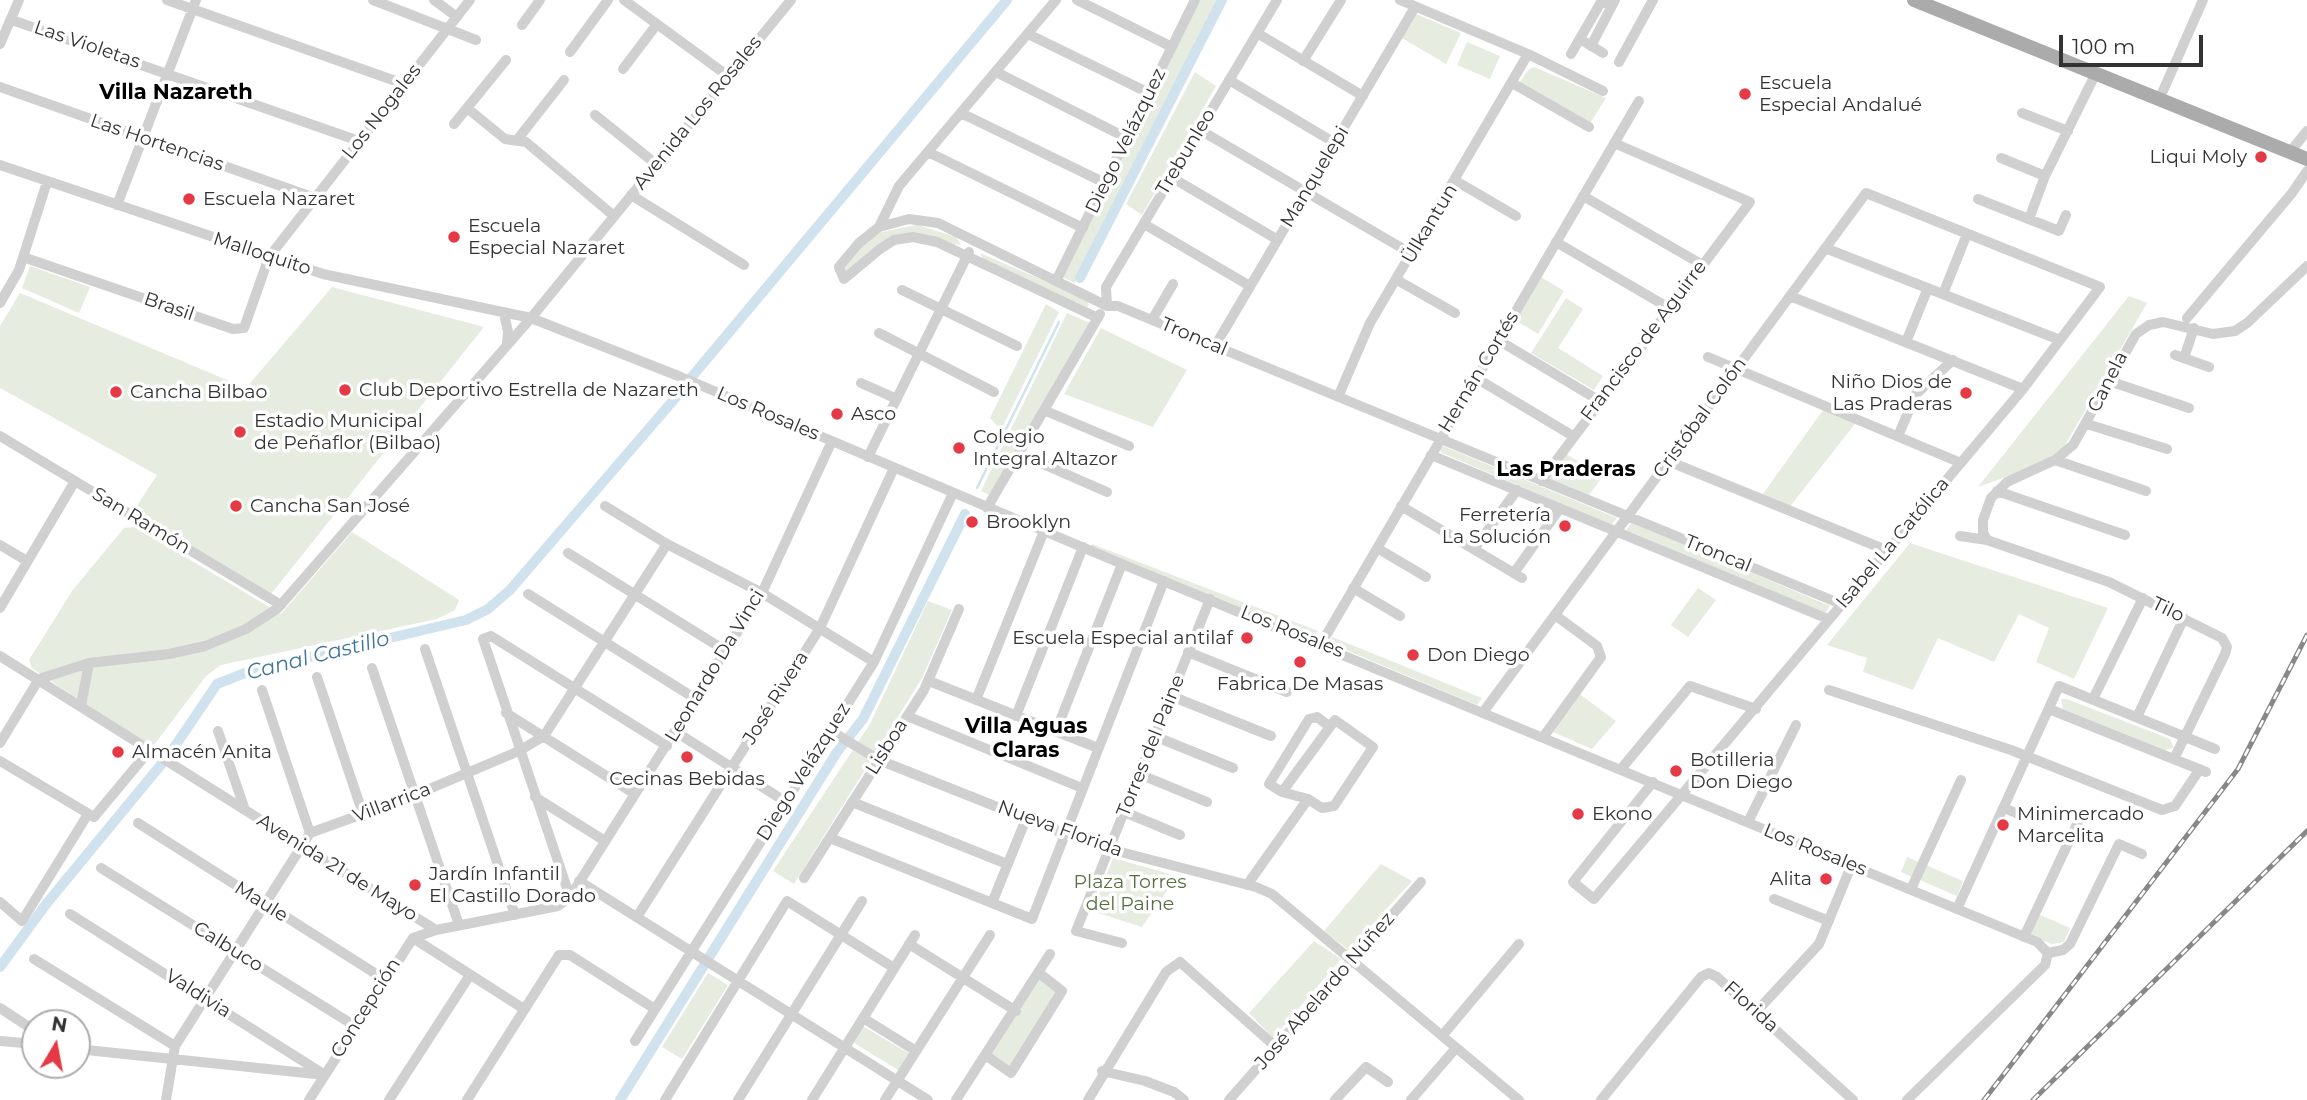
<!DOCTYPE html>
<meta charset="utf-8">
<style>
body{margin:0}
#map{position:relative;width:2307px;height:1100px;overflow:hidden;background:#fff;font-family:Montserrat,sans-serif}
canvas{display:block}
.north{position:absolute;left:21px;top:1009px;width:70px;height:70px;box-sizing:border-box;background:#fff;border:2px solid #adadad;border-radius:50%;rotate:10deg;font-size:19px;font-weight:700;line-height:28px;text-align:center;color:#333}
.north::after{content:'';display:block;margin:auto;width:24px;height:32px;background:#e63946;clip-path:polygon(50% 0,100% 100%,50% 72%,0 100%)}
.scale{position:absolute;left:2059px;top:35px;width:144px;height:32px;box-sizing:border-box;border:4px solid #333;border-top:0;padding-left:9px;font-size:21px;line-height:24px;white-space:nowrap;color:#333;-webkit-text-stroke:5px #fff;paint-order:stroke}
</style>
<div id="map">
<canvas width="2307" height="1100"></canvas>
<div class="north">N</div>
<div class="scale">100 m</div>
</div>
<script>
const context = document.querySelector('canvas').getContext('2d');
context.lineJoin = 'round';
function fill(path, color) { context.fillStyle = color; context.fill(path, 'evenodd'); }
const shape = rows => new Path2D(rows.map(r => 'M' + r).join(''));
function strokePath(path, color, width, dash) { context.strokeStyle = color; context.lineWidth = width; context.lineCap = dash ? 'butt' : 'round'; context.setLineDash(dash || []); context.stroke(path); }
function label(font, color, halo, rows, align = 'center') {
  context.font = font + ' Montserrat,sans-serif'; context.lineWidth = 7; context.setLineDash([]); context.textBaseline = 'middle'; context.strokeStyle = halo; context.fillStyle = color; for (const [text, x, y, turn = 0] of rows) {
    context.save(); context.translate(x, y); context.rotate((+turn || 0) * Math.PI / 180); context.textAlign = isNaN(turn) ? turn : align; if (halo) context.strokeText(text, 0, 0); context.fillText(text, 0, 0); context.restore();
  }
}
const green = shape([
 [1198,0,1218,0,1075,283,1062,277],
 [1416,14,1461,33,1446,64,1402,38],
 [1467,42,1500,56,1490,79,1457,65],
 [1534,67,1606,98,1589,125,1518,85,1528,70],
 [1195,72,1216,86,1142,215,1126,204],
 [917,225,956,237,961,245,900,237,848,275,845,268,864,245,881,232],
 [980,253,1086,299,1089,305,1087,307,983,259],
 [30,266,90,287,79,313,22,288],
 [1541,277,1564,291,1538,334,1515,320],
 [332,287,484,327,271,594,134,510,157,475,0,388,0,326,20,293,246,388],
 [2129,296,2147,303,2063,449,2036,466,1978,487],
 [1566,298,1583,309,1558,348,1603,376,1594,390,1531,353],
 [1046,304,1059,312,1001,430,990,418],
 [1067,313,1090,323,998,486,989,495,981,491],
 [1101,328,1187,370,1153,427,1064,394],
 [1826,406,1858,420,1788,509,1760,498],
 [1443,446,1617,518,1611,525,1440,452],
 [1566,454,1603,476,1589,495,1546,477],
 [1632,522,1830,606,1825,613,1626,530],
 [135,527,281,614,352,532,459,600,455,610,437,619,221,665,206,676,151,749,32,668,29,660,72,591,124,528],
 [1910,543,2108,608,2074,679,2036,662,2049,628,2019,614,1994,662,1938,638,1913,690,1863,672,1867,658,1827,645],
 [1092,544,1318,631,1314,638,1090,547],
 [1698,588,1716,600,1688,637,1671,625],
 [928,601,952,610,922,678,794,884,773,871,870,724],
 [1332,637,1443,682,1482,698,1477,705,1329,643],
 [1574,690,1616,721,1592,749,1546,729],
 [2061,699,2067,699,2170,739,2174,748,2165,750,2063,709],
 [1907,857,1963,881,1957,896,1901,872],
 [1113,858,1177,876,1142,927,1092,911],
 [1381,864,1412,881,1349,950,1324,931],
 [2038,914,2070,928,2064,942,2052,944,2028,935],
 [1314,941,1341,959,1273,1038,1249,1013],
 [708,973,728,985,682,1059,662,1047],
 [1040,979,1056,992,1009,1068,990,1054],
 [861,1025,910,1054,901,1072,851,1041]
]);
const stream = shape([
 [977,488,1059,322]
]);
const canal = shape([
 [1080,278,1222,0],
 [685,385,1007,0],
 [0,967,47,903,169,755,217,684,250,671,466,620,488,609,510,590,677,396],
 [620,1100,837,752,863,719,965,514]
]);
const minor = shape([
 [167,0,404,84],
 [373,0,476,40],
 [434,0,457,17],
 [624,0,728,76],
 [1077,0,1172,47],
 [1400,0,1528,54,1603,91],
 [12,20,359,141],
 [522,25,540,0],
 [1257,33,1363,96],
 [1028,34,1149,93],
 [1585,42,1603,53],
 [0,44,19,0],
 [1591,46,1615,0],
 [570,52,608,0],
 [1571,54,1601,2,1613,4],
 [1303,61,1341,0],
 [1619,62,1653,0],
 [623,69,657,24],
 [996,72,1127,138],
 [1229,80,1335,143],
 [1512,83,1589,127],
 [0,87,315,198],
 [2159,100,2203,0],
 [467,108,505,139,526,142,614,216],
 [961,113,1105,183],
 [2022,113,2068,131],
 [595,115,656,164],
 [454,124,506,60],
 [1200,130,1412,254],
 [517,140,564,80],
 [928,152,1083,228],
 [2290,152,2307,131],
 [2001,158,2045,176],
 [0,165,323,274,531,318,681,377,1122,564,2037,942,2048,953],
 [1171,177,1278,240],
 [1456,181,1516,216],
 [631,195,744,265],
 [1583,196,1701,264],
 [1978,199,2059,231,2066,215],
 [117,205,196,0],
 [2029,219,2045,176,2096,73],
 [1144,224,1250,286],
 [879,227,899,186,1056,0],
 [1556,242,1669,308],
 [1825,248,2060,340],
 [23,257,233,329,244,328,269,257,470,0],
 [1397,280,1455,313],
 [1056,281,1195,0],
 [902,290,1017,346],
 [1943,294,1967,234],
 [1790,296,2023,389],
 [0,303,19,270,47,182],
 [1107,306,1106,287,1277,0],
 [504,313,508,332,507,344],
 [1098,318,937,242,913,237,894,240,880,249,844,279,839,267,859,243,879,227,909,219,938,223,1107,306,1118,306,1841,604],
 [2187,318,2292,193,2307,171],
 [1152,320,1173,284],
 [879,333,994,392],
 [1498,340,1600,401],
 [1906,342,1928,288],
 [1215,346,1415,7],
 [2175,355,2209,367],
 [1708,357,1961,463],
 [2184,358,2194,328],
 [1476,378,1573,436],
 [2109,381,2189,408],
 [861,383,897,399],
 [1338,397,1370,323,1528,54],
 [1046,411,1129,446],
 [2087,424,2167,449],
 [0,436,281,605],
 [1898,436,1916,394,1953,360],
 [1020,454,1107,492],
 [1431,455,1828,619],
 [868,457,969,252],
 [2055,460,2146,491],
 [1668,461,1886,550],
 [1541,481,1750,202,1614,143],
 [1997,491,2125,535],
 [605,506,667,544,762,593,874,662],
 [1401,506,1522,578],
 [987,508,1100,314],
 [1960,536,1987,540,2109,582,2222,638,2227,647,2225,654,2174,759],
 [1987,540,1983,532,1983,520,1991,498,2007,482,2055,460,2073,445,2136,334,2149,325,2163,322,2213,334,2235,331,2247,323,2307,266],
 [0,545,27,561],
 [1377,548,1426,577],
 [1474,549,1517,490],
 [568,553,726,651],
 [1514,573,1560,508],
 [1353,588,1400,616],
 [528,594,696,699],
 [0,608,75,481],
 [1321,644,1639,101],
 [425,649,515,915],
 [1188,652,1287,692],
 [0,656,436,930],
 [372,668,459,925],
 [317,677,363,814],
 [39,679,89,663,169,654,205,646,246,629,278,608,531,318,791,0],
 [929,681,1098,748],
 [262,690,310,833],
 [1829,690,2011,750,2162,810,2175,806,2200,769],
 [1171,696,1271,736],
 [2093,699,2143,598],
 [976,700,1044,531],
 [81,706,89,663],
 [2049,709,2206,772],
 [1484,711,1866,193,2100,287,2023,389,1594,899,1573,882,1653,782],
 [506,713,635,794],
 [907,716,1082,788],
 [1016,716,1083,547],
 [2137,717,2184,618],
 [218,731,245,810],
 [831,731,879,760,1065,834,1109,849,1256,887,1272,894,1519,1100],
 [1056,731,1122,564],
 [676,732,786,802],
 [1154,736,1233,768],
 [1544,736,1601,657,1597,646,1555,615],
 [0,743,39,679],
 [0,761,94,817,149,751],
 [1621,769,1690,686,1756,709],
 [1139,774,1207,802],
 [1282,792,1335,720,1373,747,1334,806,1322,808,1308,799,1282,792,1269,784,1309,719,1317,717,1329,726],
 [535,797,605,841],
 [852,802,1007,864],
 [2004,808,2023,816],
 [1124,812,1180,835],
 [1748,822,1796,725],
 [138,823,384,979],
 [830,838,1032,919,1164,581],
 [101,868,355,1026],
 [804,878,924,690,959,609],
 [579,881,928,1100],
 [1247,885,1308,799],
 [1911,889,1961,780],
 [570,897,483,639,491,636,667,746],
 [1774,899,1829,921],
 [0,902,22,921,88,814],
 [992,903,1026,819],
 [1957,909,2059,686,2215,749],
 [70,914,325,1075],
 [637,917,820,628,894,468],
 [2024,937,2078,822],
 [413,938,524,1009],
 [1122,943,1076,931,1210,599],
 [909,944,1016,1011],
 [2048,953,2063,950,2070,944,2119,844,2142,854],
 [34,959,175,1046],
 [0,1008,35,1031],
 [1756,1012,1819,944,1852,864],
 [863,1018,916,1051],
 [1442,1036,1519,944],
 [0,1041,35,1044],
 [635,1041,874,662,953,493],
 [77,1049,325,1075],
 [985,1055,1011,1073,1062,991,1039,973],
 [1102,1071,1145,1081,1174,1092,1184,1100],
 [166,1100,175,1046,310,833,415,795,519,751,544,736,667,544],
 [309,1100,413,938,436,930,558,906,570,897,762,593,832,441],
 [389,1100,470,975],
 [467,1100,559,955,570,955,655,1009],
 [665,1100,787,901,894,968],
 [738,1100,862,901],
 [812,1100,915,935],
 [885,1100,990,935],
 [956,1100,1050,954],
 [1088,1100,1166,972,1180,962,1276,1047],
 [1229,1100,1421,882],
 [1335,1100,1366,1067,1388,1082],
 [1411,1100,1456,1048],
 [1601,1100,1701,977,1709,973,1717,977,1853,1100],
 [1907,1100,2045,965,2048,953]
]);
const major = shape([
 [1914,0,2307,159]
]);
const rail = shape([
 [1984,1100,2238,769,2307,635],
 [2033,1100,2307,831]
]);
const markers = [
 [1745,94,7,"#e63946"],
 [2261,157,7,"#e63946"],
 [189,199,7,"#e63946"],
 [454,237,7,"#e63946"],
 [345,390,7,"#e63946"],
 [116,392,7,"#e63946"],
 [1966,393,7,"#e63946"],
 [837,414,7,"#e63946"],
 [240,432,7,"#e63946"],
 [959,448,7,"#e63946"],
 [236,506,7,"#e63946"],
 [972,522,7,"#e63946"],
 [1565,526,7,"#e63946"],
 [1247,638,7,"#e63946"],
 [1413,655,7,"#e63946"],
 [1300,662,7,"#e63946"],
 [118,752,7,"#e63946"],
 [687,757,7,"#e63946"],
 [1676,771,7,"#e63946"],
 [1578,814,7,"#e63946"],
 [2003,825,7,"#e63946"],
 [1826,879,7,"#e63946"],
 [415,885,7,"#e63946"]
];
const streetNames = [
 ["Las Violetas",87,45,19],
 ["Los Nogales",382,112,-52],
 ["Avenida Los Rosales",698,113,-51],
 ["Diego Velázquez",1126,141,-64],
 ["Las Hortencias",157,143,19],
 ["Trebunleo",1186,152,-59],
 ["Manquelepi",1315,177,-59],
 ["Ülkantun",1430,224,-59],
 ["Malloquito",262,254,18],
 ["Brasil",169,307,19],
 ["Troncal",1194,337,23],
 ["Francisco de Aguirre",1644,341,-53],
 ["Hernán Cortés",1479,372,-59],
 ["Canela",2108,382,-63],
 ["Los Rosales",768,414,23],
 ["Cristóbal Colón",1700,418,-54],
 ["San Ramón",141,521,31],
 ["Isabel La Católica",1893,543,-50],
 ["Troncal",1718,554,22],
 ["Tilo",2168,610,26],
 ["Los Rosales",1292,632,22],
 ["Leonardo Da Vinci",715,666,-59],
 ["José Rivera",776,698,-58],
 ["Torres del Paine",1151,746,-68],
 ["Lisboa",887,747,-58],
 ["Diego Velázquez",804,772,-58],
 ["Villarrica",392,803,-21],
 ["Nueva Florida",1060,829,20],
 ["Los Rosales",1815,850,22],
 ["Avenida 21 de Mayo",337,868,32],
 ["Maule",261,902,32],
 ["Calbuco",228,947,32],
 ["José Abelardo Núñez",1325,991,-49],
 ["Valdivia",198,994,32],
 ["Florida",1751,1007,42],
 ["Concepción",366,1008,-58]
];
const poiNames = [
 ["Escuela",1759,83],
 ["Especial Andalué",1759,105],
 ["Liqui Moly",2247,157,"right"],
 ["Escuela Nazaret",203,199],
 ["Escuela",468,226],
 ["Especial Nazaret",468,248],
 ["Niño Dios de",1952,382,"right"],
 ["Las Praderas",1952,404,"right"],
 ["Club Deportivo Estrella de Nazareth",359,390],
 ["Cancha Bilbao",130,392],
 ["Asco",851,414],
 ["Estadio Municipal",254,421],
 ["de Peñaflor (Bilbao)",254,443],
 ["Colegio",973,437],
 ["Integral Altazor",973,459],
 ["Cancha San José",250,506],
 ["Ferretería",1551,515,"right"],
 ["La Solución",1551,537,"right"],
 ["Brooklyn",986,522],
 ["Escuela Especial antilaf",1233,638,"right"],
 ["Don Diego",1427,655],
 ["Fabrica De Masas",1300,684,"center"],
 ["Almacén Anita",132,752],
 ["Botilleria",1690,760],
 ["Don Diego",1690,782],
 ["Cecinas Bebidas",687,779,"center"],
 ["Ekono",1592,814],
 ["Minimercado",2017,814],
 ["Marcelita",2017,836],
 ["Jardín Infantil",429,874],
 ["El Castillo Dorado",429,896],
 ["Alita",1812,879,"right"]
];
const parkNames = [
 ["Plaza Torres",1130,882],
 ["del Paine",1130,904]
];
const neighbourhoodNames = [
 ["Villa Nazareth",176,93],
 ["Las Praderas",1566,470],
 ["Villa Aguas",1026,727],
 ["Claras",1026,751]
];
const waterNames = [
 ["Canal Castillo",318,656,-14]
];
fill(green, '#e6ecdf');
strokePath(stream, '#cfe2ee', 2.5);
strokePath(canal, '#cfe2ee', 10);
strokePath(minor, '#d0d0d0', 10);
strokePath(major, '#ababab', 14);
strokePath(rail, '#888', 5);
strokePath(rail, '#fff', 2.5, [8]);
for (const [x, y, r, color] of markers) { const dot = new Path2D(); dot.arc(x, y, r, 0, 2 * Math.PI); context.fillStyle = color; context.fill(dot); strokePath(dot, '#fff', 2.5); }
label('19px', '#333', '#fff', streetNames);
label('19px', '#333', '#fff', poiNames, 'left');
label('19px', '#56703f', '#fff', parkNames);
label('bold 21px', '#000', '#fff', neighbourhoodNames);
label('italic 21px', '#3f7597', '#fff', waterNames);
</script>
